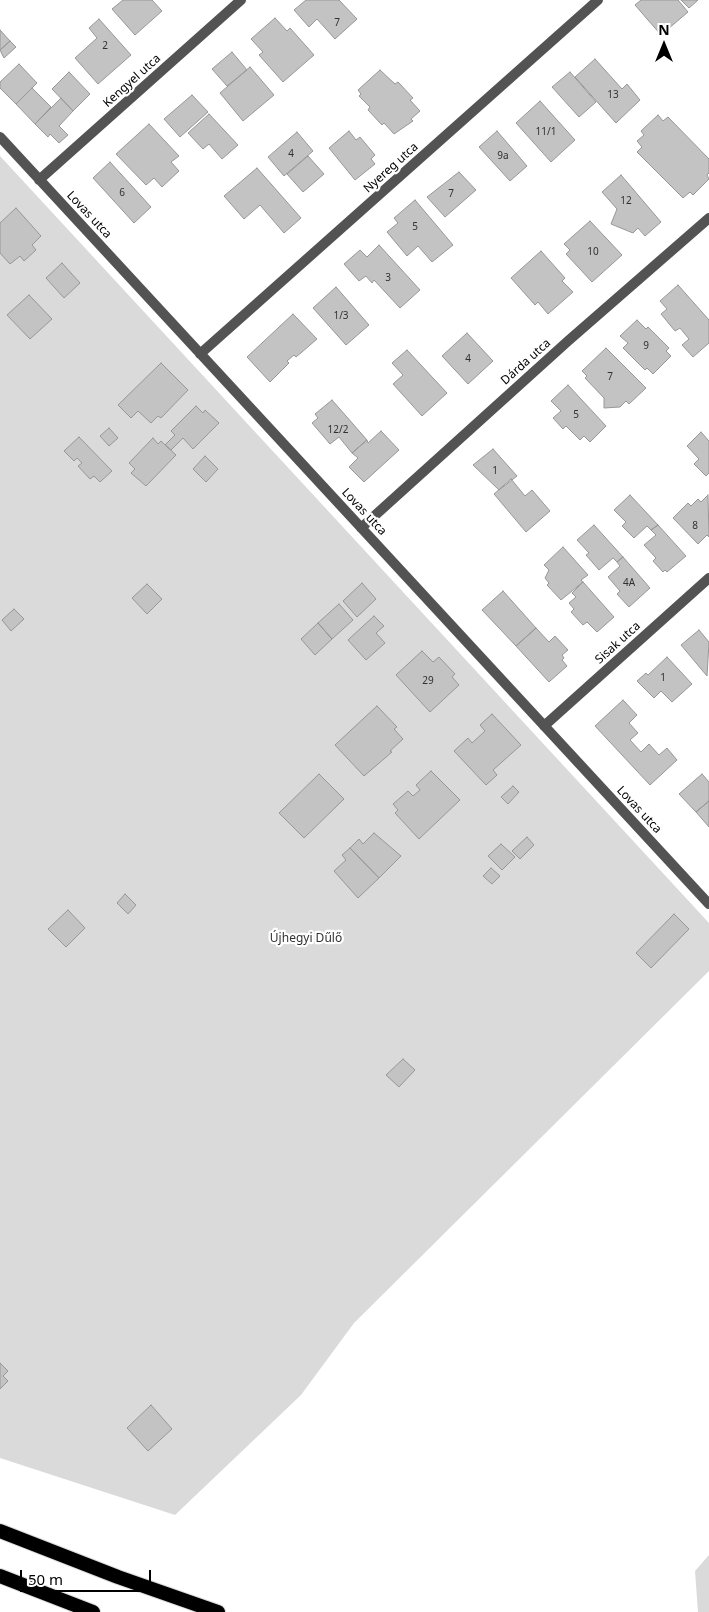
<!DOCTYPE html>
<meta charset="utf-8">
<style>
body{margin:0}
#map{position:relative;width:709px;height:1612px;overflow:hidden;background:#fff;font-family:"Noto Sans",sans-serif}
canvas{display:block}
.north{position:absolute;left:639px;top:20px;width:50px;height:50px;-webkit-text-stroke:4px #fff;paint-order:stroke;rotate:0deg;font-size:14px;font-weight:700;line-height:20px;text-align:center;color:#000}
.north::after{content:'';display:block;margin:auto;width:18px;height:22px;background:#000;clip-path:polygon(50% 0,100% 100%,50% 72%,0 100%)}
.scale{position:absolute;left:20px;top:1570px;width:131px;height:22px;box-sizing:border-box;border:2px solid #000;border-top:0;padding-left:6px;font-size:15px;line-height:18px;white-space:nowrap;color:#000;-webkit-text-stroke:4px #fff;paint-order:stroke}
</style>
<div id="map">
<canvas width="709" height="1612"></canvas>
<div class="north">N</div>
<div class="scale">50 m</div>
</div>
<script>
const context = document.querySelector('canvas').getContext('2d');
context.lineJoin = 'round';
function fill(path, color) { context.fillStyle = color; context.fill(path, 'evenodd'); }
const shape = rows => new Path2D(rows.map(r => 'M' + r).join(''));
function strokePath(path, color, width, dash) { context.strokeStyle = color; context.lineWidth = width; context.lineCap = dash ? 'butt' : 'round'; context.setLineDash(dash || []); context.stroke(path); }
function label(font, color, halo, rows, align = 'center') {
  context.font = font + ' "Noto Sans",sans-serif'; context.lineWidth = 4.5; context.setLineDash([]); context.textBaseline = 'middle'; context.strokeStyle = halo; context.fillStyle = color; for (const [text, x, y, turn = 0] of rows) {
    context.save(); context.translate(x, y); context.rotate((+turn || 0) * Math.PI / 180); context.textAlign = isNaN(turn) ? turn : align; if (halo) context.strokeText(text, 0, 0); context.fillText(text, 0, 0); context.restore();
  }
}
const green = shape([
 [0,156,709,923,709,971,354,1323,301,1395,175,1515,0,1458],
 [709,1555,709,1612,698,1612,695,1571]
]);
const building = shape([
 [123,0,152,0,162,11,135,35,112,9,123,0],
 [306,0,339,0,357,19,335,39,317,19,309,27,294,10,306,0],
 [641,0,678,0,688,12,661,35,635,5,641,0],
 [681,0,698,0,689,8,681,0],
 [275,18,287,31,290,28,314,55,283,82,259,55,263,52,251,39,275,18],
 [99,19,131,55,98,84,75,58,97,38,89,28,99,19],
 [0,30,10,41,0,50,0,30],
 [10,41,16,47,4,58,0,50,10,41],
 [232,52,247,70,227,86,212,69,232,52],
 [595,59,622,89,627,84,640,100,616,123,575,77,595,59],
 [19,64,37,83,16,104,0,88,0,82,19,64],
 [250,67,274,95,243,121,220,93,250,67],
 [380,70,395,84,398,82,413,98,410,100,420,111,411,119,413,121,394,134,384,123,382,125,368,110,370,107,359,96,361,94,358,90,380,70],
 [69,72,90,94,73,111,52,89,69,72],
 [570,72,596,102,579,117,552,87,570,72],
 [32,88,51,107,35,124,16,104,32,88],
 [192,95,208,112,180,137,164,119,192,95],
 [61,98,73,111,59,126,68,135,59,143,50,134,48,137,35,124,61,98],
 [540,101,575,140,551,162,516,123,540,101],
 [209,114,238,145,222,159,209,144,203,149,188,133,209,114],
 [658,115,663,121,668,117,709,159,709,173,707,175,709,179,693,195,690,192,683,198,637,152,642,147,637,141,644,135,641,131,658,115],
 [149,124,179,156,171,162,179,171,162,187,154,178,146,185,116,154,149,124],
 [349,131,356,140,360,137,375,155,371,159,375,164,355,180,329,148,349,131],
 [497,131,527,166,510,181,479,147,497,131],
 [297,132,313,151,284,176,268,157,297,132],
 [308,156,324,174,303,192,287,174,308,156],
 [110,162,151,207,134,223,93,178,110,162],
 [257,168,301,218,284,233,260,205,244,219,224,196,257,168],
 [459,172,476,190,445,217,427,197,459,172],
 [621,175,661,222,645,236,638,228,633,233,611,224,617,209,602,192,621,175],
 [415,200,453,245,432,262,418,246,407,256,387,232,398,223,394,218,415,200],
 [16,208,41,236,32,245,36,250,24,261,20,256,10,264,0,253,0,223,16,208],
 [590,221,622,255,592,282,566,254,570,250,564,244,590,221],
 [379,245,420,290,400,308,374,280,372,283,366,276,359,281,344,264,360,250,367,257,379,245],
 [541,251,565,278,562,281,573,292,548,314,538,302,535,305,511,278,541,251],
 [62,263,80,283,64,298,46,278,62,263],
 [678,285,709,320,709,343,693,357,682,345,689,339,680,328,675,331,661,314,667,309,660,301,678,285],
 [336,287,369,325,346,345,313,308,336,287],
 [29,295,52,319,30,339,7,315,29,295],
 [293,314,317,339,302,352,296,357,294,355,287,361,289,363,270,382,247,357,293,314],
 [637,320,646,329,648,327,669,348,666,351,671,356,653,374,647,368,645,370,623,348,628,343,620,336,637,320],
 [467,333,493,361,468,384,442,356,467,333],
 [606,348,646,388,629,404,626,401,620,407,604,408,604,398,585,378,587,376,582,371,606,348],
 [407,350,447,393,422,416,393,384,403,375,392,363,407,350],
 [161,363,188,390,161,418,158,416,151,423,138,411,131,418,118,405,161,363],
 [568,385,606,426,590,442,584,436,580,440,566,426,563,429,553,418,561,411,551,401,568,385],
 [332,400,367,440,352,453,339,437,330,444,312,423,318,418,315,414,332,400],
 [196,406,203,413,205,410,219,423,193,449,183,438,171,450,165,445,175,435,171,431,196,406],
 [109,428,118,438,109,446,100,436,109,428],
 [381,431,399,450,364,482,349,467,358,458,352,453,367,440,368,443,381,431],
 [701,432,709,441,709,473,706,476,694,464,699,459,687,446,701,432],
 [79,437,112,471,100,482,94,476,90,479,78,466,82,463,77,458,74,461,64,451,79,437],
 [153,438,158,444,161,441,176,455,146,486,131,473,135,469,129,463,153,438],
 [493,449,517,476,499,490,473,465,493,449],
 [205,456,218,469,206,482,193,469,205,456],
 [511,479,525,496,532,490,550,511,526,532,494,494,511,479],
 [630,495,658,525,651,530,647,526,634,538,622,526,626,522,614,510,630,495],
 [708,495,709,537,707,535,698,544,673,518,688,503,691,506,698,499,701,502,708,495],
 [594,525,623,557,617,562,613,558,599,570,586,555,589,553,577,540,594,525],
 [658,525,686,556,667,572,665,570,663,572,653,561,656,558,644,545,656,535,651,530,658,525],
 [563,547,588,575,581,580,583,582,561,600,547,585,549,583,545,578,549,570,544,565,563,547],
 [623,557,650,588,629,607,617,594,620,591,608,577,620,566,617,562,623,557],
 [583,582,614,617,597,632,587,622,583,625,571,612,574,609,569,603,576,597,572,593,583,582],
 [362,583,376,599,357,617,343,601,362,583],
 [147,584,162,599,147,614,132,598,147,584],
 [503,591,536,628,516,646,482,610,503,591],
 [339,604,353,620,332,639,318,623,339,604],
 [14,609,24,619,11,631,2,620,14,609],
 [374,616,384,626,376,633,385,643,366,660,348,640,374,616],
 [318,623,332,639,315,655,301,639,318,623],
 [536,628,549,642,555,636,568,650,562,655,564,658,562,660,567,666,549,682,516,646,536,628],
 [699,630,709,642,707,676,681,645,699,630],
 [422,651,433,662,439,657,455,674,452,677,459,685,430,712,396,675,422,651],
 [667,657,692,684,672,702,661,691,654,698,637,681,646,673,648,675,667,657],
 [623,700,637,715,629,723,638,733,630,740,641,752,649,744,659,755,667,748,677,760,650,785,595,726,623,700],
 [377,706,397,727,394,729,403,739,390,751,392,752,364,776,335,745,377,706],
 [492,714,521,745,493,770,497,775,486,785,454,751,468,738,472,743,485,731,480,725,492,714],
 [431,771,460,800,419,839,395,813,398,810,393,804,408,791,413,796,420,790,416,785,431,771],
 [319,774,344,799,304,838,279,813,319,774],
 [702,774,709,782,709,801,696,812,679,794,702,774],
 [513,786,519,792,508,804,501,797,513,786],
 [709,801,709,827,696,812,709,801],
 [374,833,401,856,379,878,350,848,359,839,363,844,374,833],
 [527,837,534,845,520,859,512,851,527,837],
 [501,844,515,857,502,870,488,856,501,844],
 [350,848,379,878,358,898,334,871,346,860,342,855,350,848],
 [491,868,500,876,492,884,483,876,491,868],
 [125,894,136,905,128,914,117,903,125,894],
 [68,910,85,928,66,947,48,929,68,910],
 [674,914,689,929,651,968,636,953,674,914],
 [403,1059,415,1070,399,1087,386,1075,403,1059],
 [0,1363,8,1371,3,1376,8,1381,0,1389,0,1363],
 [151,1405,172,1429,148,1451,127,1428,151,1405]
]);
const minor = shape([
 [0,137,709,904],
 [39,180,241,0],
 [200,354,598,0],
 [361,528,568,341,709,218],
 [544,726,709,578]
]);
const trunk = shape([
 [0,1531,118,1577,218,1612],
 [0,1576,93,1612]
]);
const numberNames = [
 ["7",337,23],
 ["2",105,46],
 ["13",613,95],
 ["11/1",546,132],
 ["4",291,154],
 ["9a",503,156],
 ["6",122,193],
 ["7",451,194],
 ["12",626,201],
 ["5",415,227],
 ["10",593,252],
 ["3",388,278],
 ["1/3",341,316],
 ["9",646,346],
 ["4",468,359],
 ["7",610,377],
 ["5",576,415],
 ["12/2",338,430],
 ["1",495,471],
 ["8",695,526],
 ["4A",629,583],
 ["1",663,678],
 ["29",428,681]
];
const streetNames = [
 ["Kengyel utca",132,81,-42],
 ["Nyereg utca",391,168,-42],
 ["Lovas utca",89,215,47],
 ["Dárda utca",526,362,-42],
 ["Lovas utca",364,512,47],
 ["Sisak utca",618,643,-42],
 ["Lovas utca",639,810,47]
];
const parkNames = [
 ["Újhegyi Dűlő",306,939]
];
fill(green, '#dadada');
fill(building, '#c3c3c3');
strokePath(building, '#979797', 1);
strokePath(trunk, '#dbdbdb', 16);
strokePath(minor, '#535353', 10);
strokePath(trunk, '#000', 14);
label('10px', '#313131', null, numberNames);
label('12px', '#000', '#fff', streetNames);
label('12px', '#313131', '#fff', parkNames);
</script>
